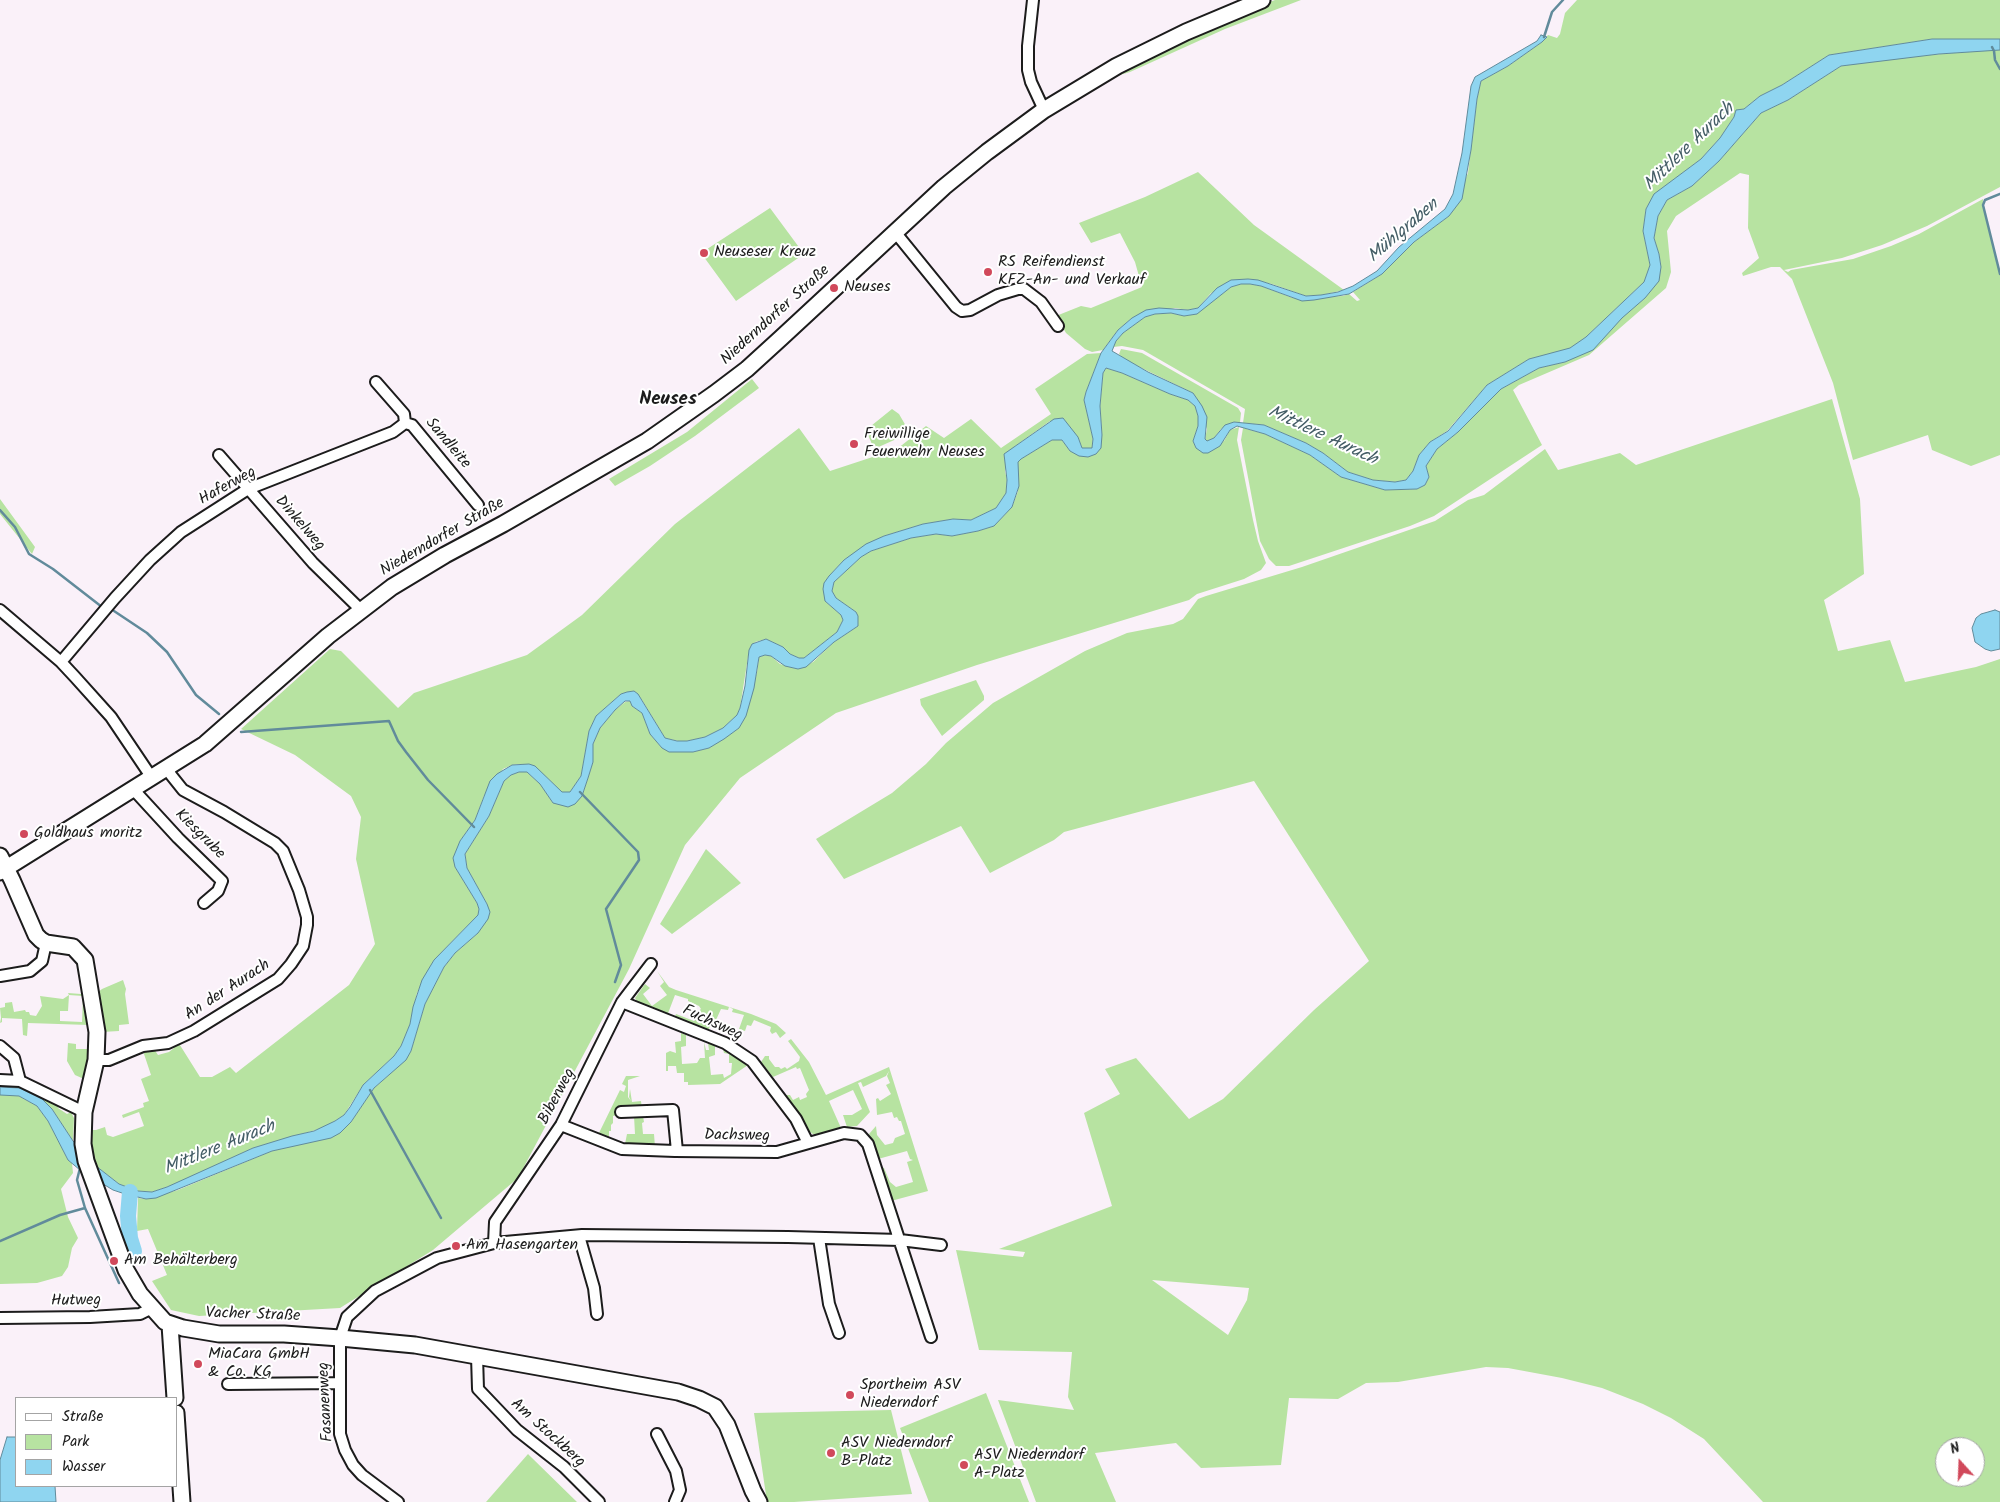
<!DOCTYPE html>
<meta charset="utf-8">
<style>
body{margin:0}
#map{position:relative;width:2000px;height:1502px;overflow:hidden;background:#faf1f9;font-family:Kalam,sans-serif}
canvas{display:block}
.legend{position:absolute;left:15px;top:1397px;width:162px;height:90px;box-sizing:border-box;background:#fff;border:1px solid #a4a4a4;margin:0;padding:6px 9px;list-style:none;font-size:15px;color:#1c1c1c}
.legend li{display:flex;align-items:center;gap:10px;height:25px}
.legend b{width:25px;border:1px solid #a4a4a4}
.north{position:absolute;left:1935px;top:1437px;width:50px;height:50px;box-sizing:border-box;background:#fff;border:1px solid #a4a4a4;border-radius:50%;rotate:340deg;font-size:14px;font-weight:700;line-height:20px;text-align:center;color:#1c1c1c}
.north::after{content:'';display:block;margin:auto;width:18px;height:22px;background:#d1495b;clip-path:polygon(50% 0,100% 100%,50% 72%,0 100%)}
</style>
<div id="map">
<canvas width="2000" height="1502"></canvas>
<ul class="legend">
<li><b style="height:6px;background:#fff"></b>Straße</li>
<li><b style="height:14px;background:#b7e3a1"></b>Park</li>
<li><b style="height:14px;background:#8fd5f0"></b>Wasser</li>
</ul>
<div class="north">N</div>
</div>
<script>
const context = document.querySelector('canvas').getContext('2d');
context.lineJoin = 'round';
function fill(path, color) { context.fillStyle = color; context.fill(path, 'evenodd'); }
const shape = rows => new Path2D(rows.map(r => 'M' + r).join(''));
function strokePath(path, color, width, dash) { context.strokeStyle = color; context.lineWidth = width; context.lineCap = dash ? 'butt' : 'round'; context.setLineDash(dash || []); context.stroke(path); }
function label(font, color, halo, rows, align = 'center') {
  context.font = font + ' Kalam,sans-serif'; context.lineWidth = 4; context.setLineDash([]); context.textBaseline = 'middle'; context.strokeStyle = halo; context.fillStyle = color; for (const [text, x, y, turn = 0] of rows) {
    context.save(); context.translate(x, y); context.rotate((+turn || 0) * Math.PI / 180); context.textAlign = isNaN(turn) ? turn : align; if (halo) context.strokeText(text, 0, 0); context.fillText(text, 0, 0); context.restore();
  }
}
const green = shape([
 [1275,0,1301,0,1225,29,1130,72,1110,78,1244,12],
 [1577,0,2000,0,2000,39,1932,39,1829,55,1782,85,1760,96,1744,109,1736,111,1734,117,1720,138,1701,159,1655,194,1646,209,1643,231,1650,265,1644,282,1586,337,1570,349,1529,359,1487,385,1447,431,1430,442,1419,455,1413,471,1406,480,1395,482,1373,480,1348,472,1323,453,1306,443,1264,425,1243,423,1245,409,1143,350,1122,346,1113,347,1116,341,1123,333,1145,317,1155,314,1171,313,1184,316,1196,314,1231,287,1241,284,1250,284,1261,286,1293,298,1343,296,1349,294,1357,301,1360,300,1353,292,1382,274,1414,242,1449,216,1468,173,1477,99,1481,81,1508,66,1542,42,1548,35,1557,38,1560,34,1565,13],
 [1986,50,2000,50,2000,187,1927,226,1882,245,1842,258,1784,270,1788,272,1791,270,1853,259,1891,246,1919,234,1983,199,1983,205,2000,274,2000,455,1971,466,1932,450,1928,435,1853,460,1833,383,1792,279,1780,267,1771,267,1743,276,1742,273,1759,258,1748,228,1749,175,1740,173,1676,216,1667,231,1671,272,1666,288,1589,355,1519,385,1513,390,1542,445,1434,516,1410,526,1289,566,1276,566,1269,559,1260,541,1241,440,1243,428,1265,434,1310,455,1341,477,1385,490,1417,489,1425,485,1429,477,1426,466,1437,449,1458,432,1501,389,1539,368,1565,362,1645,298,1661,267,1659,254,1654,238,1658,216,1667,200,1692,186,1719,161,1761,113,1788,100,1841,66,1884,59],
 [1198,172,1254,225,1344,290,1322,295,1306,296,1272,284,1248,279,1211,293,1198,308,1188,310,1175,308,1132,318,1118,330,1103,350,1092,352,1085,349,1066,333,1056,316,1081,306,1091,308,1142,287,1135,262,1120,233,1091,243,1079,223,1145,197],
 [770,208,804,254,736,301,701,253],
 [1121,349,1142,353,1238,408,1241,413,1240,422,1234,422,1221,429,1214,438,1207,442,1205,439,1207,429,1193,393,1123,359,1119,354],
 [1101,353,1086,392,1084,400,1093,439,1092,448,1082,448,1078,437,1050,421,1014,447,1005,471,1007,480,1006,493,996,508,971,520,953,519,923,524,884,536,844,560,829,576,825,601,841,615,843,620,837,632,804,658,799,658,790,654,783,647,766,639,755,642,748,657,740,708,737,715,723,728,705,737,687,741,678,741,665,738,642,700,634,691,621,694,596,716,589,731,581,776,570,792,562,792,546,777,521,764,512,765,503,769,484,796,475,820,460,841,455,867,477,903,479,909,478,915,434,960,417,993,410,1024,401,1046,394,1056,363,1085,344,1115,326,1127,253,1148,182,1182,152,1192,138,1191,119,1184,96,1166,88,1130,96,1130,105,1127,107,1135,113,1137,144,1126,139,1112,123,1118,122,1115,144,1107,143,1103,149,1101,141,1079,151,1075,143,1051,154,1049,158,1055,169,1052,174,1048,172,1045,178,1042,200,1077,212,1077,230,1067,236,1073,349,985,375,944,356,859,361,817,351,796,295,755,241,729,330,649,341,651,398,708,414,693,527,655,582,615,675,524,799,428,830,471,897,449,926,426,944,438,971,419,1001,448,1051,414,1035,389,1087,354],
 [1106,368,1122,373,1170,394,1188,400,1195,406,1198,416,1198,426,1193,441,1196,448,1224,441,1230,430,1239,427,1237,440,1253,520,1258,541,1266,563,1261,570,1244,579,1197,594,1189,600,977,665,836,713,740,778,685,845,629,969,518,1178,433,1250,340,1308,199,1316,171,1310,152,1281,167,1275,148,1229,137,1231,138,1198,146,1199,178,1190,272,1151,304,1143,351,1122,374,1088,391,1073,411,1051,425,1004,444,967,455,953,478,933,487,904,467,868,465,854,489,816,504,781,511,775,519,772,527,772,540,784,553,803,582,796,593,762,593,744,600,728,615,710,625,702,630,701,632,706,642,713,650,734,662,748,693,752,709,748,739,728,757,672,759,657,765,655,771,656,780,664,798,669,813,662,834,642,858,626,856,612,836,598,832,591,834,582,861,557,871,551,911,538,936,534,952,536,978,531,994,526,1012,507,1018,491,1018,462,1021,459,1052,440,1062,440,1070,451,1088,456,1096,454,1102,435,1100,406,1103,373],
 [752,379,759,388,695,436,650,466,615,486,609,479,687,432],
 [1832,399,1860,499,1864,574,1824,600,1838,651,1890,640,1905,682,1976,667,2000,659,2000,1502,1763,1502,1704,1439,1671,1418,1643,1404,1602,1388,1562,1378,1508,1368,1486,1367,1398,1382,1366,1383,1338,1399,1289,1398,1281,1465,1201,1468,1176,1443,1095,1453,1116,1502,1036,1502,998,1400,1074,1410,1068,1397,1072,1352,979,1350,956,1250,1023,1257,1025,1252,999,1249,1112,1206,1084,1113,1120,1094,1105,1069,1136,1058,1189,1119,1223,1099,1314,1010,1369,961,1254,781,1064,832,1054,840,990,873,961,826,844,879,816,839,892,793,926,764,946,743,993,703,1085,651,1127,633,1173,624,1183,619,1198,599,1206,596,1302,567,1435,521,1468,500,1484,495,1545,449,1558,470,1620,453,1636,465],
 [1152,1280,1249,1288,1247,1300,1228,1335],
 [1945,1447,1975,1447,1975,1477,1945,1477],
 [892,409,899,414,910,433,874,449,866,430],
 [0,499,35,547,32,554,0,514],
 [976,680,984,696,984,700,942,736,921,705,920,699],
 [706,849,741,883,672,934,660,924],
 [657,971,669,987,676,990,751,1014,776,1024,786,1033,780,1038,776,1032,772,1034,770,1031,771,1027,754,1020,751,1026,747,1025,745,1031,739,1029,744,1015,732,1012,733,1009,729,1007,728,1010,721,1009,716,1020,712,1019,708,1032,674,1019,676,1014,694,1021,697,1012,701,1009,699,1006,688,1001,688,999,675,995,667,1016,639,1005,635,998,645,984,650,988,643,994,652,1006,667,995,660,986,664,982],
 [123,980,126,989,125,994,129,1024,119,1025,119,1031,102,1032,97,993,102,989],
 [81,987,87,988,89,1025,28,1023,27,1036,23,1035,22,1019,2,1018,2,1022,0,1023,1,1018,0,1008,5,1007,5,1003,12,1002,14,1012,25,1010,26,1012,29,1012,30,1015,36,1016,42,1006,40,996,63,999,69,995,68,993,81,994],
 [69,995,83,996,82,1022,60,1021,60,1011,68,1011],
 [681,1033,686,1035,686,1046,681,1047,682,1064,697,1063,700,1058,705,1058,704,1042,706,1050,709,1050,708,1043,715,1046,715,1055,709,1057,711,1075,723,1074,724,1078,731,1074,732,1063,729,1063,729,1054,724,1053,723,1049,732,1052,748,1065,720,1084,688,1085,688,1082,684,1082,684,1073,677,1073,676,1066,668,1066,668,1071,666,1071,666,1053,670,1051,676,1053,675,1042,681,1041],
 [791,1039,809,1062,826,1095,889,1067,928,1191,891,1201,881,1167,884,1168,890,1182,896,1187,913,1182,907,1162,913,1160,910,1159,907,1151,878,1159,875,1146,869,1134,876,1126,877,1135,885,1145,893,1143,895,1138,905,1134,901,1121,899,1121,897,1117,894,1118,892,1112,877,1115,876,1099,878,1098,880,1101,891,1094,886,1085,890,1083,887,1076,889,1071,886,1076,863,1087,861,1082,858,1083,870,1112,857,1126,847,1127,843,1115,852,1115,862,1109,853,1090,829,1101,841,1128,819,1135,813,1134,809,1131,785,1095,790,1095,793,1100,799,1097,800,1100,807,1097,806,1094,809,1090,800,1068,797,1069,796,1067,773,1077,761,1062,765,1056,769,1056,769,1059,775,1067,779,1067,781,1069,785,1067,787,1069,799,1061,800,1057,788,1041],
 [68,1043,76,1044,76,1049,89,1049,84,1079,75,1075,67,1061],
 [626,1076,640,1076,628,1080,628,1097,631,1101,629,1097,630,1089,632,1102,641,1101,642,1109,613,1116,613,1123,611,1125,611,1131,609,1131,609,1139,598,1135,620,1090,624,1092,626,1086,622,1084],
 [0,1084,18,1086,27,1090,60,1105,58,1108,67,1114,71,1112,74,1118,73,1141,52,1109,20,1088,0,1087],
 [8,1094,19,1096,37,1106,48,1121,68,1160,72,1163,73,1173,61,1189,68,1217,78,1238,72,1248,68,1267,62,1276,37,1283,0,1284,0,1095],
 [634,1116,643,1116,644,1122,642,1123,643,1134,654,1134,655,1147,625,1144,627,1134,635,1134],
 [986,1393,1029,1502,929,1502,900,1428],
 [891,1410,912,1494,794,1502,767,1502,754,1413],
 [528,1454,531,1457,577,1502,486,1502]
]);
const water = shape([
 [1541,35,1547,37,1542,42,1508,66,1481,81,1477,99,1471,150,1462,199,1449,216,1414,242,1382,274,1349,294,1314,300,1302,301,1261,286,1250,284,1241,284,1231,287,1197,314,1184,316,1171,313,1155,314,1145,317,1123,333,1116,341,1112,351,1148,372,1193,393,1202,406,1207,417,1205,439,1207,441,1214,438,1225,425,1234,422,1264,425,1306,443,1323,453,1348,472,1373,480,1395,482,1406,480,1413,471,1419,455,1430,442,1448,431,1487,385,1529,359,1570,348,1586,337,1644,282,1650,265,1643,231,1646,209,1654,194,1701,159,1720,138,1734,117,1736,110,1744,109,1760,96,1782,85,1829,55,1932,39,2000,39,2000,50,1939,54,1841,66,1788,100,1761,113,1719,161,1692,186,1667,200,1658,216,1654,238,1659,254,1661,267,1659,281,1645,298,1622,318,1593,350,1565,362,1539,368,1501,389,1458,432,1437,449,1426,466,1429,477,1425,485,1417,489,1385,490,1341,477,1310,455,1265,434,1237,426,1230,430,1220,446,1208,453,1203,453,1196,448,1193,441,1198,426,1198,416,1195,406,1188,400,1170,394,1122,373,1106,368,1103,373,1100,406,1102,435,1101,448,1096,454,1088,457,1079,456,1070,451,1062,440,1052,440,1021,459,1018,462,1019,486,1012,507,994,526,978,531,952,536,936,534,911,538,871,551,861,557,834,582,832,591,836,598,856,612,858,616,858,626,834,642,806,667,798,669,785,666,771,656,765,655,759,657,754,688,746,716,739,728,724,739,709,748,693,752,669,752,662,748,650,734,642,713,632,706,630,701,625,701,615,710,600,728,593,744,593,762,588,778,582,796,575,804,568,807,553,803,540,784,527,772,519,772,511,775,504,781,489,816,465,854,467,868,487,904,490,912,488,919,478,933,455,953,444,967,425,1004,411,1051,406,1060,374,1088,351,1122,340,1133,331,1138,272,1151,156,1198,146,1199,125,1194,113,1190,80,1170,68,1160,48,1121,37,1106,19,1096,0,1095,0,1087,20,1088,42,1099,52,1109,73,1141,96,1166,119,1184,138,1191,152,1192,167,1187,253,1148,292,1136,314,1131,335,1121,344,1115,350,1107,363,1085,394,1056,401,1046,410,1024,413,1007,422,980,434,960,478,915,479,909,477,903,455,867,453,858,460,841,475,820,490,781,497,774,512,765,529,764,535,766,562,792,570,792,581,776,589,731,596,716,621,694,627,692,634,691,638,694,665,738,677,741,687,741,705,737,723,728,737,715,740,708,745,686,749,650,752,644,766,639,783,647,790,654,799,658,804,658,837,632,843,620,841,615,825,601,823,589,824,583,829,576,844,560,866,544,884,536,923,524,953,519,971,520,996,508,1006,493,1007,480,1004,454,1054,419,1063,418,1078,437,1082,448,1092,448,1093,439,1084,400,1086,392,1101,353,1118,330,1132,318,1146,310,1159,308,1188,310,1198,308,1217,288,1231,280,1248,279,1258,280,1306,296,1321,295,1338,292,1353,286,1377,271,1399,247,1445,209,1453,194,1462,153,1471,86,1475,77,1537,41,1541,35],
 [1995,610,2000,612,2000,649,1991,651,1985,649,1975,642,1972,628,1976,618,1981,614,1995,610],
 [7,1437,16,1437,16,1486,55,1486,56,1502,0,1502,0,1460,7,1437]
]);
const stream = shape([
 [1544,37,1552,12,1563,0],
 [1992,47,1994,51,1995,60,2000,69],
 [2000,194,1985,200,1983,205,2000,274],
 [0,510,15,527,29,554,53,569,102,607],
 [114,611,147,633,167,652,196,695,219,714],
 [241,732,389,721,398,741,406,752,428,780,474,827],
 [580,792,638,852,639,860,606,909,621,965,615,982],
 [370,1090,441,1218],
 [80,1168,77,1180,85,1208,119,1283],
 [0,1241,60,1215,85,1208]
]);
const river = shape([
 [130,1192,128,1216,130,1238,134,1251]
]);
const street = shape([
 [1033,0,1028,46,1028,70,1031,82,1044,110],
 [895,232,956,307,962,311,970,310,998,295,1018,289,1024,289,1041,302,1058,326],
 [376,382,404,414,405,423,412,425,478,505],
 [219,455,313,563,361,610],
 [0,610,61,662,75,677,111,717,152,778],
 [61,662,115,598,150,560,181,532,248,489,393,432,405,423],
 [133,789,178,838,222,881,218,891,204,903],
 [0,976,30,971,42,961,46,943],
 [622,1002,725,1043,752,1061,796,1119,808,1143],
 [0,1046,14,1058,20,1081],
 [96,1060,109,1060,143,1046,168,1043,194,1031,278,979,291,964,303,946,307,925,307,917,299,890,283,851,275,843,224,812,183,790,171,775,168,768],
 [0,1080,20,1081,84,1112],
 [621,1112,673,1110,677,1151],
 [561,1125,622,1149,675,1151,777,1152,844,1133,860,1135,868,1144,931,1337],
 [579,1236,594,1288,597,1314],
 [819,1238,829,1304,839,1333],
 [494,1243,495,1222,561,1125,622,1002,651,964],
 [0,1318,90,1317,140,1314,152,1308],
 [477,1356,478,1389,517,1430,564,1467,599,1502],
 [228,1384,339,1383],
 [657,1434,676,1471,680,1490,675,1502],
 [398,1502,362,1475,353,1465,345,1450,340,1434,340,1338,347,1317,375,1291,437,1258,494,1243,582,1235,788,1237,900,1240,941,1245]
]);
const secondary = shape([
 [0,856,12,880,36,935,41,940,46,943,73,947,85,960,97,1032,96,1060,84,1112,83,1144,86,1161,126,1270,140,1294,165,1322,183,1328,219,1334,284,1334,340,1338,415,1345,678,1392,699,1399,715,1407,727,1425,753,1491,759,1502],
 [0,872,205,744,328,636,392,587,445,555,503,524,647,441,714,394,747,369,781,338,944,187,987,152,1044,110,1117,66,1186,32,1262,0],
 [170,1325,175,1398],
 [176,1413,182,1502]
]);
const markers = [
 [704,253,5,"#d1495b"],
 [988,272,5,"#d1495b"],
 [834,288,5,"#d1495b"],
 [854,444,5,"#d1495b"],
 [24,834,5,"#d1495b"],
 [456,1246,5,"#d1495b"],
 [114,1261,5,"#d1495b"],
 [198,1364,5,"#d1495b"],
 [850,1395,5,"#d1495b"],
 [831,1453,5,"#d1495b"],
 [964,1465,5,"#d1495b"]
];
const poiNames = [
 ["Neuseser Kreuz",714,253],
 ["RS Reifendienst",998,263],
 ["KFZ-An- und Verkauf",998,281],
 ["Neuses",844,288],
 ["Freiwillige",864,435],
 ["Feuerwehr Neuses",864,453],
 ["Goldhaus moritz",34,834],
 ["Am Hasengarten",466,1246],
 ["Am Behälterberg",124,1261],
 ["MiaCara GmbH",208,1355],
 ["& Co. KG",208,1373],
 ["Sportheim ASV",860,1386],
 ["Niederndorf",860,1404],
 ["ASV Niederndorf",841,1444],
 ["B-Platz",841,1462],
 ["ASV Niederndorf",974,1456],
 ["A-Platz",974,1474]
];
const streetNames = [
 ["Niederndorfer Straße",776,316,-42],
 ["Sandleite",447,444,50],
 ["Haferweg",228,487,-29],
 ["Dinkelweg",299,524,49],
 ["Niederndorfer Straße",443,538,-30],
 ["Kiesgrube",199,835,45],
 ["An der Aurach",228,991,-33],
 ["Fuchsweg",712,1024,25],
 ["Biberweg",558,1097,-62],
 ["Dachsweg",737,1137,1],
 ["Hutweg",76,1302,-1],
 ["Vacher Straße",253,1316,2],
 ["Fasanenweg",327,1402,-93],
 ["Am Stockberg",547,1434,42]
];
const waterNames = [
 ["Mittlere Aurach",1690,148,-44],
 ["Mühlgraben",1404,232,-41],
 ["Mittlere Aurach",1322,437,25],
 ["Mittlere Aurach",220,1149,-22]
];
const quarterNames = [
 ["Neuses",668,401]
];
fill(green, '#b7e3a1');
fill(water, '#8fd5f0');
strokePath(water, '#618b9b', 1);
strokePath(stream, '#618b9b', 2.5);
strokePath(river, '#8fd5f0', 16);
strokePath(street, '#1c1c1c', 14);
strokePath(secondary, '#1c1c1c', 19);
strokePath(street, '#fff', 10);
strokePath(secondary, '#fff', 15);
for (const [x, y, r, color] of markers) { const dot = new Path2D(); dot.arc(x, y, r, 0, 2 * Math.PI); context.fillStyle = color; context.fill(dot); strokePath(dot, '#fff', 2); }
label('16px', '#1c1c1c', '#fff', poiNames, 'left');
label('16px', '#1c1c1c', '#fff', streetNames);
label('italic 18px', '#445d66', '#fff', waterNames);
label('bold 19px', '#1c1c1c', '#fff', quarterNames);
</script>
